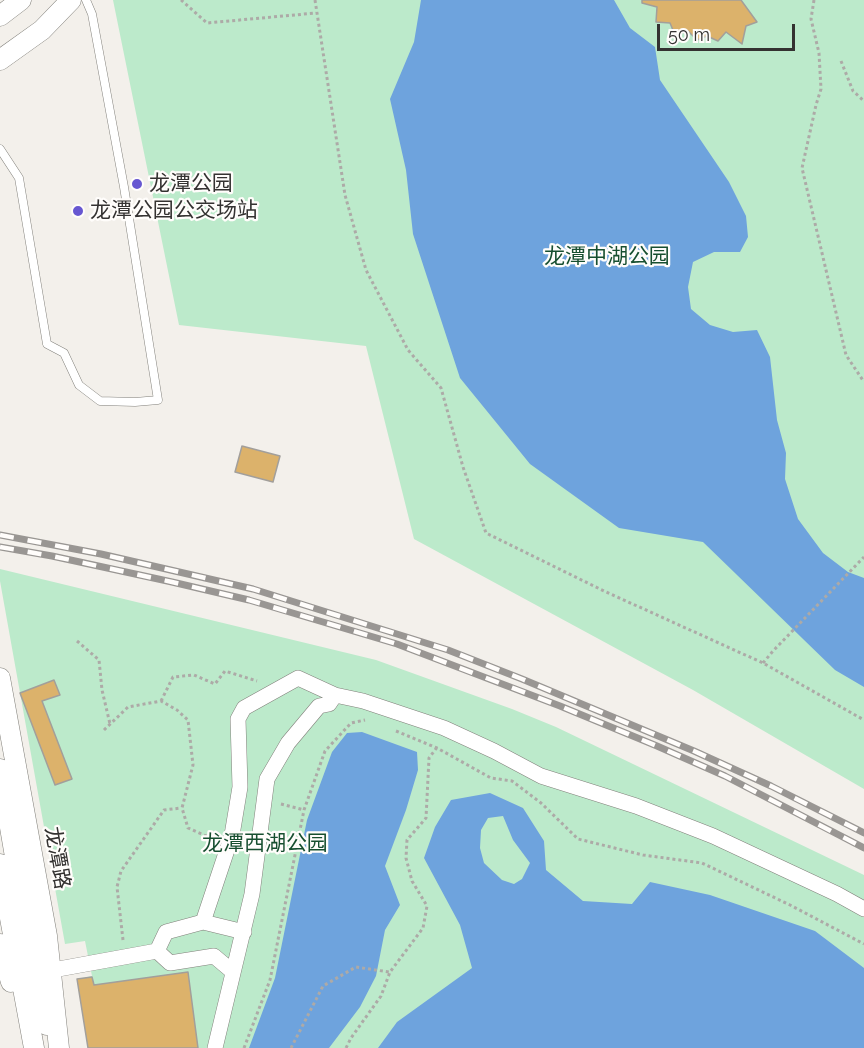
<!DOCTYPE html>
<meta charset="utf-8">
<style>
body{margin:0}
#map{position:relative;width:864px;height:1048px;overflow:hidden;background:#f3f0eb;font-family:Raleway,sans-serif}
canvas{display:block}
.scale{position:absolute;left:657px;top:24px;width:138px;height:27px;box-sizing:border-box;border:3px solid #343231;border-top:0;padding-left:8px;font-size:18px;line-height:21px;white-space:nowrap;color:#343231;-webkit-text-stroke:4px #fffdfb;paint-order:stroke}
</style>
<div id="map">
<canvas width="864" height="1048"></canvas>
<div class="scale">50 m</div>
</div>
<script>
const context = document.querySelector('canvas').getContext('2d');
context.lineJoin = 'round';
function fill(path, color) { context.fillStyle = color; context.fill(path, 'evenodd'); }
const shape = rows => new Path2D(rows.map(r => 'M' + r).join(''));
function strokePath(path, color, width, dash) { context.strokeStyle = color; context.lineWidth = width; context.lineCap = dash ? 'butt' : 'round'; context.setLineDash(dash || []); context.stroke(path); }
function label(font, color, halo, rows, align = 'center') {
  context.font = font + ' Raleway,"Noto Sans SC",sans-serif'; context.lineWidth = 4.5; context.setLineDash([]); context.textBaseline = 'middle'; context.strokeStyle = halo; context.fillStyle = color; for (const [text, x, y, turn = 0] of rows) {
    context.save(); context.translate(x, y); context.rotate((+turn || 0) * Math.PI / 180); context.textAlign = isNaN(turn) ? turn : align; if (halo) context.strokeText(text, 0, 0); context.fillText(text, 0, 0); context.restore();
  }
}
const green = shape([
 [113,0,864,0,864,789,693,690,414,539,366,346,179,325],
 [0,569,376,660,512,709,556,727,864,875,864,1048,88,1048,77,979,92,976,85,941,65,944,0,581]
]);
const water = shape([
 [421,0,614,0,630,28,655,47,660,80,729,182,746,216,748,237,740,252,714,252,693,262,688,287,691,309,710,325,733,332,757,330,770,357,777,420,786,453,785,479,798,519,823,553,848,572,864,578,864,687,835,670,703,542,619,528,530,464,460,378,413,234,406,170,390,99,414,42],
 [362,732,417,752,418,770,406,810,385,866,400,905,385,930,376,976,360,1007,329,1048,249,1048,275,978,307,820,332,752,347,733],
 [490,793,523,808,544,841,546,870,583,901,632,904,650,882,710,895,815,931,864,968,864,1048,378,1048,397,1022,472,968,460,925,424,858,435,827,451,800],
 [503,816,513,840,530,863,522,879,514,884,502,880,484,863,480,848,481,830,488,818]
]);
const building = shape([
 [642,0,741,0,757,22,746,26,742,44,726,32,718,41,707,36,697,40,688,31,675,35,670,23,656,22,657,7,642,3,642,0],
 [242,446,280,456,273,482,235,472,242,446],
 [54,680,60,695,42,701,72,779,55,785,20,693,54,680],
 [188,972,198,1048,88,1048,77,979,92,977,94,985,188,972]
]);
const path = shape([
 [181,0,207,23,316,13],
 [315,0,345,195,366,270,408,350,441,388,463,467,486,533,604,591,763,663,864,720],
 [814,0,811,19,819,53,821,89,816,105,802,168,846,355,864,382],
 [841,61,853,91,864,101],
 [77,641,99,660,102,690,110,724],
 [763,663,773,651,864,557],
 [161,701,173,677,194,675,215,684,225,671,257,681],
 [104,730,128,707,161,701,177,710,188,720,193,765,182,808,188,828,213,839],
 [396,731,437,748,491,778,512,781,541,803,578,839,643,855,702,863,790,905,864,944],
 [281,804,304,810],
 [123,940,117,887,121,871,164,810,181,808],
 [244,1048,270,980,304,810,325,751,351,723,365,720],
 [291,1048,323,986,356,967,389,972],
 [346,1048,351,1038,381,996,390,972,423,928,427,906,412,881,406,858,407,840,426,818,429,758,438,746]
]);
const service = shape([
 [0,149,19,178,47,344,64,353,79,385,100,401,135,402,158,400,124,187,92,14,86,0]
]);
const minor = shape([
 [203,922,232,835,240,787,238,719,244,708,298,678,335,695],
 [157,951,166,932,203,922,244,932],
 [157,951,170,963,214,956,233,972],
 [42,972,157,951],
 [215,1048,252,894,267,779,288,743,319,706,329,704,335,695,363,701,444,728,494,751,541,776,636,806,713,836,837,894,864,909]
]);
const tertiary = shape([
 [0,16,21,0],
 [0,60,42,30,71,0],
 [0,678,47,936,59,1048],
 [0,769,39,997,47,1025],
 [0,864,34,1048],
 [0,944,11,982]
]);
const rail = shape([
 [0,535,101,554,253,589,448,650,522,679,694,751,771,786,864,833],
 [0,547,52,556,172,582,249,600,397,644,560,706,657,746,725,776,864,848]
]);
const markers = [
 [137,184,6,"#6757d1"],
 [78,211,6,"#6757d1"]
];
const poiNames = [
 ["龙潭公园",149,184],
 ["龙潭公园公交场站",90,211]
];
const parkNames = [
 ["龙潭中湖公园",607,257],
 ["龙潭西湖公园",265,844]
];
const streetNames = [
 ["龙潭路",57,858,80]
];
fill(green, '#bceacb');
fill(water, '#6ea3dd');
fill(building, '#dcb26b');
strokePath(building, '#a29f9b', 1.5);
strokePath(service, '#82807b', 9);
strokePath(minor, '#82807b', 16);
strokePath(tertiary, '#82807b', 21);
strokePath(path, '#adaaa7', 3, [3, 3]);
strokePath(service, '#fff', 8);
strokePath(minor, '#fff', 15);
strokePath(tertiary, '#fff', 20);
strokePath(rail, '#999693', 7);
strokePath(rail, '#fffdfb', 4.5, [14]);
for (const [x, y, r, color] of markers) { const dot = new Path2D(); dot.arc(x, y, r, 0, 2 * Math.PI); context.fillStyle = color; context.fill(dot); strokePath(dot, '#fffdfb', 2); }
label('21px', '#343231', '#fffdfb', poiNames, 'left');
label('21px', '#174f30', '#fffdfb', parkNames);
label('21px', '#343231', '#fffdfb', streetNames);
</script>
